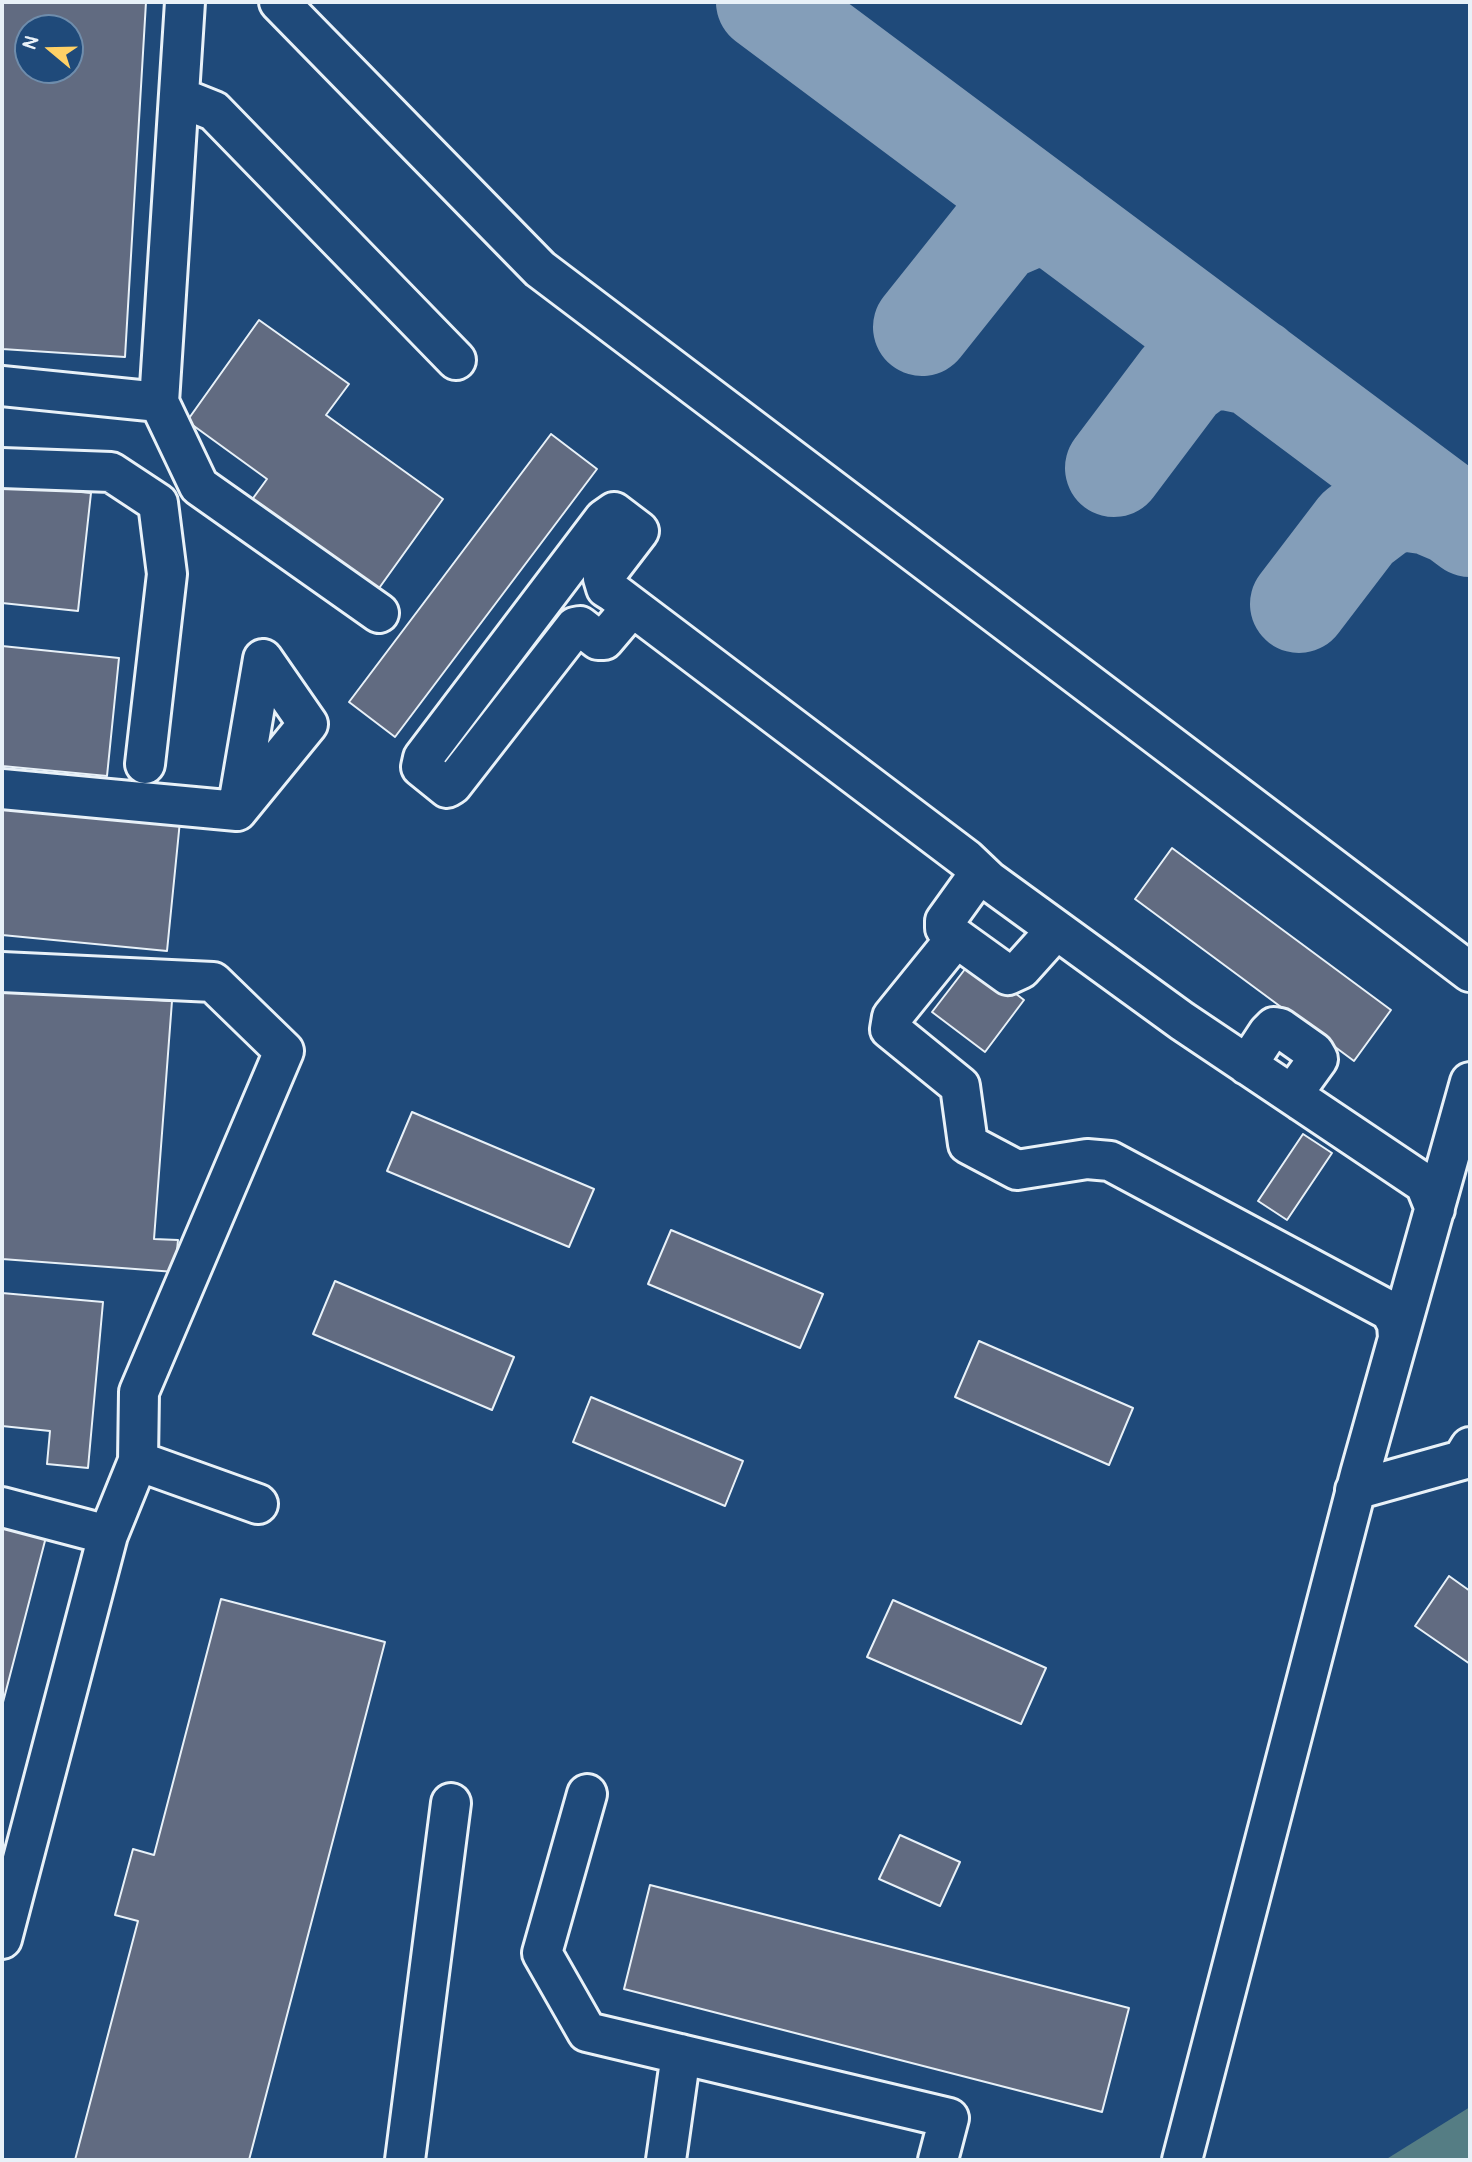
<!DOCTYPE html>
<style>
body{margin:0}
#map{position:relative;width:1472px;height:2162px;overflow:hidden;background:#1f4a7a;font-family:Pangolin,sans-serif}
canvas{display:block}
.frame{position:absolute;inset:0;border:4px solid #e8f1f8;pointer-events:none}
.north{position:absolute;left:14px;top:14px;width:70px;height:70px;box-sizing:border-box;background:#1f4a7a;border:2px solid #6f8dac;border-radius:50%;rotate:289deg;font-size:19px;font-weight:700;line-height:28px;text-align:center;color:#e8f1f8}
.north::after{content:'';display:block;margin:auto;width:24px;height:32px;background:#ffd166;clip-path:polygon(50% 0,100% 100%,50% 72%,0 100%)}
</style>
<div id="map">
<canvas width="1472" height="2162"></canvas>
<div class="frame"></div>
<div class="north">N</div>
</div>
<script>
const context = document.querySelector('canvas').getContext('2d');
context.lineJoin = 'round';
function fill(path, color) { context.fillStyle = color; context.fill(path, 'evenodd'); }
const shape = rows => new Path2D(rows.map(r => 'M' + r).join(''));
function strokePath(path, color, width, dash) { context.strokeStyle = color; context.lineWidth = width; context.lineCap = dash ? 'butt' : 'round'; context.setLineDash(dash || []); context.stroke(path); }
const green = shape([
 [1470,2107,1470,2160,1385,2160]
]);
const taxiway = shape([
 [765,2,1470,528],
 [922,327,997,233,1025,221,1052,216],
 [1114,468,1181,379,1204,362,1226,361,1255,367],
 [1299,604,1357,528,1382,509,1402,502,1430,506,1456,517]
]);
const building = shape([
 [2,2,146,2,125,357,2,349,2,2],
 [28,28,70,28,70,70,28,70,28,28],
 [259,320,349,384,326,415,443,499,377,591,251,501,267,479,187,421,259,320],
 [551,434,597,469,395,737,349,702,551,434],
 [2,484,91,493,78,611,2,603,2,484],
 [2,646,119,658,107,776,2,766,2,646],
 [2,803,180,821,167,951,2,935,2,803],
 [1172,848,1391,1010,1354,1061,1135,899,1172,848],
 [972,960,1024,1000,985,1052,932,1012,972,960],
 [2,989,172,1001,154,1239,178,1240,175,1272,2,1259,2,989],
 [412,1112,594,1189,569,1247,387,1171,412,1112],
 [1303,1134,1332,1153,1287,1220,1258,1201,1303,1134],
 [671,1230,823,1294,800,1348,648,1284,671,1230],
 [335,1281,514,1357,492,1410,313,1334,335,1281],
 [2,1293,103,1302,88,1468,47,1464,50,1431,2,1426,2,1293],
 [979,1341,1133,1408,1109,1465,955,1397,979,1341],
 [591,1397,743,1461,725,1506,573,1442,591,1397],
 [2,1525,46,1537,2,1706,2,1525],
 [1449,1576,1470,1591,1470,1664,1415,1626,1449,1576],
 [221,1599,385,1642,249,2160,75,2160,138,1921,115,1915,133,1849,154,1855,221,1599],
 [893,1600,1046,1668,1021,1724,867,1657,893,1600],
 [900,1835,960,1862,940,1906,879,1879,900,1835],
 [650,1885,1129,2008,1102,2112,624,1989,650,1885]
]);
const minor = shape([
 [185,2,159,402,199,486,379,613],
 [279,2,540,269,1470,972],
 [179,97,214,111,456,360],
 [2,386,159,402],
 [2,468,111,472,158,503,167,574,145,764],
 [632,607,604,640,598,640,580,626,575,627,452,785,447,788,421,767,423,758,604,519,614,512,639,531,603,578,606,588,614,593,966,859,988,880],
 [263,659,308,724,237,811,263,659],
 [2,789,237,811],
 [1056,930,1021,969,1008,975,951,934,945,928,945,921,973,882,981,877,988,880,1182,1021,1425,1184,1435,1209],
 [956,938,892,1017,890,1029,960,1086,968,1144,1017,1170,1087,1159,1110,1161,1390,1311,1397,1324,1398,1338],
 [2,972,213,982,284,1051,139,1392,138,1461,108,1535,2,1939],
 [1247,1065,1268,1033,1274,1027,1280,1028,1314,1052,1318,1059,1297,1088,1296,1094,1301,1101],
 [138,1461,258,1504],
 [1355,1490,1462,1460,1470,1447],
 [2,1507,108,1535],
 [587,1794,542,1953,587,2032,949,2118,938,2160],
 [405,2160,451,1803],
 [666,2160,681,2054],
 [1182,2160,1360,1474,1470,1082]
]);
fill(green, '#557d84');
strokePath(taxiway, '#849eb9', 98);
fill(building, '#616b81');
strokePath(building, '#e8f1f8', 2);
strokePath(minor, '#e8f1f8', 44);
strokePath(minor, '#1f4a7a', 38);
</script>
